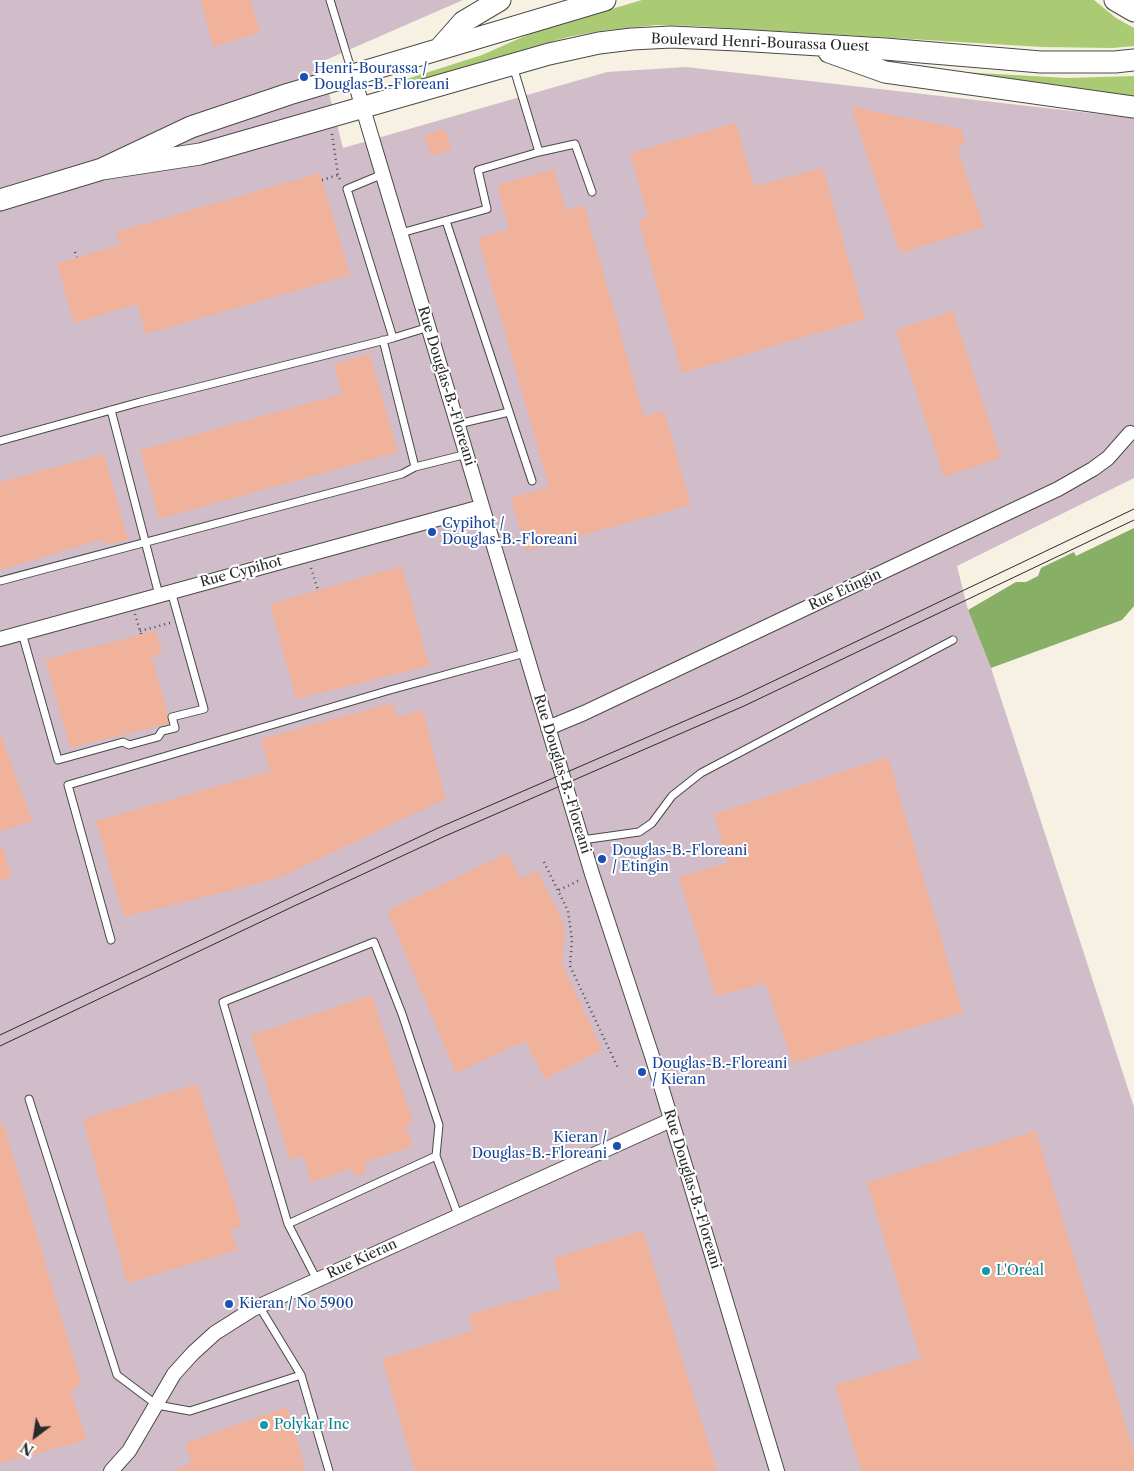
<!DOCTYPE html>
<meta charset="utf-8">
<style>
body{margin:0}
#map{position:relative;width:1134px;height:1471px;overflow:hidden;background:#f7f1e3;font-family:"Libre Caslon Text",serif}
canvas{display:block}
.north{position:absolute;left:10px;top:1411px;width:50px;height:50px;-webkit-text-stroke:4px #fff;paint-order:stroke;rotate:211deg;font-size:14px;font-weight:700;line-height:20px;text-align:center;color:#2b2b2b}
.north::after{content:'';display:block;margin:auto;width:18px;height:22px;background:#2b2b2b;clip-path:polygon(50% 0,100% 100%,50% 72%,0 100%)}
</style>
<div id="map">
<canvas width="1134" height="1471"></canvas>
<div class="north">N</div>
</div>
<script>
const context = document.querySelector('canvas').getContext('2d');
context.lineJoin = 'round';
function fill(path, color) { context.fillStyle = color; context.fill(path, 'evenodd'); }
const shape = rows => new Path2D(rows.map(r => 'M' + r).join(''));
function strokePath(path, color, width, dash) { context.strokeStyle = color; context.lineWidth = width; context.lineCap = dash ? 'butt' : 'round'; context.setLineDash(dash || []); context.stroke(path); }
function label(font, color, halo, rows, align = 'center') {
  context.font = font + ' "Libre Caslon Text",serif'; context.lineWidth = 4; context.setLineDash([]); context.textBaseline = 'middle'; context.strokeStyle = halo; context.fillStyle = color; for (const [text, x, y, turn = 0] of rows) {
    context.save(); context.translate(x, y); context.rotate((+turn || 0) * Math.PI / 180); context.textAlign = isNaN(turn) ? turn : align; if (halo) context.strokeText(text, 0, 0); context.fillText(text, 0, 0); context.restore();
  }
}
const industrial = shape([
 [0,0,463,0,321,62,343,148,607,72,686,67,1134,118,1134,478,957,566,968,610,991,668,1134,1107,1134,1471,0,1471]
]);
const green = shape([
 [642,0,1094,0,1116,18,1134,28,1134,46,1113,48,1042,47,695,26,656,25,600,31,568,37,394,87,394,83,482,55,534,32],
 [908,69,1067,78,1134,76,1134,101]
]);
const forest = shape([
 [1134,528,1134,606,1122,620,991,668,968,610,1016,582,1026,582,1038,576,1041,568,1074,552,1076,556]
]);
const building = shape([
 [201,0,250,0,260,32,213,47],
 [851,107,962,129,965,140,958,151,984,227,900,253],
 [736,123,754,186,823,168,865,319,682,373,638,220,648,217,630,153],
 [445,129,452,149,431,156,424,135],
 [554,169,566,210,584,205,644,416,664,411,691,505,526,551,511,498,549,487,478,238,509,229,497,185],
 [320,173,350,275,146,334,137,304,74,323,57,263,120,245,116,232],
 [953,311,1001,458,944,477,896,330],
 [370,354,398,452,159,519,140,450,342,394,334,364],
 [104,454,128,540,110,544,100,540,0,570,0,482],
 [402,566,429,666,296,699,270,604],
 [156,631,162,653,152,657,168,714,168,724,70,748,45,659],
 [392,703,398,717,423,710,445,799,279,878,124,917,96,821,270,771,261,739],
 [0,736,1,736,32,821,0,831],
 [888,757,963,1013,793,1063,765,983,716,996,679,877,728,863,714,814],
 [3,847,11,877,0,880,0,848],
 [508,853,521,879,537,870,562,920,565,932,562,963,602,1050,545,1079,525,1041,456,1073,387,911],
 [372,995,413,1122,406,1124,412,1147,367,1161,364,1175,355,1176,352,1168,311,1183,303,1156,290,1160,251,1035],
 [197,1084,242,1226,231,1230,238,1250,127,1283,83,1119],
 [3,1123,81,1382,71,1392,87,1440,0,1463,0,1124],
 [1036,1131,1134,1453,1134,1471,861,1471,835,1385,921,1359,867,1182],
 [643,1231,717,1471,415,1471,382,1359,474,1330,468,1315,561,1288,554,1258],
 [287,1407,306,1471,172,1471,191,1463,186,1443]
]);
const path = shape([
 [332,134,338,175,341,182],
 [322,180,338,175],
 [75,252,77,257],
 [311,568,318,590],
 [135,614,141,634],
 [140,631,170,623],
 [544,862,568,911,572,940,570,966,618,1068],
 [559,890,580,880]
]);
const lane = shape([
 [330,0,352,72],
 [513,66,539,152,575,144,592,192],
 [383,174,347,189,393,338,429,327],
 [446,221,532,481],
 [401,233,487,209,478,170,539,152],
 [383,340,415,467,467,454],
 [111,410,159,595],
 [458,424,509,412],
 [0,441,140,402,393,338],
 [0,581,402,474,415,467],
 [22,633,58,760,123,742,129,745,158,737,162,731,175,728,172,717,204,709,171,591],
 [582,840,639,832,652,823,672,796,701,773,953,640],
 [111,940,68,785,390,690,525,653],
 [29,1099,117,1375,157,1405,190,1411,301,1375],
 [288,1224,436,1156],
 [317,1280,288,1224,223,1002,374,942,402,1014,439,1125,436,1156,458,1215],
 [259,1306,301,1375,329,1471]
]);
const street = shape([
 [353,75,592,874,652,1056,777,1471],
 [0,639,481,507],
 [548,728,584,713,1058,489,1093,469,1108,458,1130,433],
 [111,1471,129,1451,174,1374,193,1353,215,1333,253,1309,671,1120]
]);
const primary = shape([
 [1115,0,1134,11],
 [440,48,463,22,500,0],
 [829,52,885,72,1134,107],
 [102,169,200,154,549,54,599,43,632,39,671,37,737,40,885,49,1041,62,1115,62,1134,60],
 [0,200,102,169,191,127,289,94,605,0]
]);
const tram = shape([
 [0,1035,438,828,740,697,1134,509],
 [0,1046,292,907,443,837,744,706,1134,520]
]);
const markers = [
 [304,77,5,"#1a4fb4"],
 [432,532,5,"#1a4fb4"],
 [602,859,5,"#1a4fb4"],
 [642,1072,5,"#1a4fb4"],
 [617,1146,5,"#1a4fb4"],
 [986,1271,5,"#0f9aa8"],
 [229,1304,5,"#1a4fb4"],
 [264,1425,5,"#0f9aa8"]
];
const streetNames = [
 ["Boulevard Henri-Bourassa Ouest",760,43,2],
 ["Rue Douglas-B.-Floreani",446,386,73],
 ["Rue Cypihot",241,572,-15],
 ["Rue Etingin",845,590,-25],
 ["Rue Douglas-B.-Floreani",562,774,73],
 ["Rue Douglas-B.-Floreani",692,1189,73],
 ["Rue Kieran",362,1259,-25]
];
const transitNames = [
 ["Henri-Bourassa /",314,69],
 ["Douglas-B.-Floreani",314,85],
 ["Cypihot /",442,524],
 ["Douglas-B.-Floreani",442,540],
 ["Douglas-B.-Floreani",612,851],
 ["/ Etingin",612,867],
 ["Douglas-B.-Floreani",652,1064],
 ["/ Kieran",652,1080],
 ["Kieran /",607,1138,"right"],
 ["Douglas-B.-Floreani",607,1154,"right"],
 ["Kieran / No 5900",239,1304]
];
const cultureNames = [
 ["L'Oréal",996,1271],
 ["Polykar Inc",274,1425]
];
fill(industrial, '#d1bdc9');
fill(green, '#aacb74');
fill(forest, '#87af66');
fill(building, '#f0b29b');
strokePath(lane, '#4a4947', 9);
strokePath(street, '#4a4947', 16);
strokePath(primary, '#4a4947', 23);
strokePath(path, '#4a4947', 2.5, [1, 4]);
strokePath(lane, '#fff', 7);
strokePath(street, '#fff', 14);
strokePath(primary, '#fff', 21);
strokePath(tram, '#2b2b2b', 1);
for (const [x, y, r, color] of markers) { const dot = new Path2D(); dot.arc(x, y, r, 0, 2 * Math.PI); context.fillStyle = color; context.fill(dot); strokePath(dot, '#fff', 2); }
label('14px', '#2b2b2b', '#fff', streetNames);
label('14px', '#164399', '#fff', transitNames, 'left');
label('14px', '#0d838f', '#fff', cultureNames, 'left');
</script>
